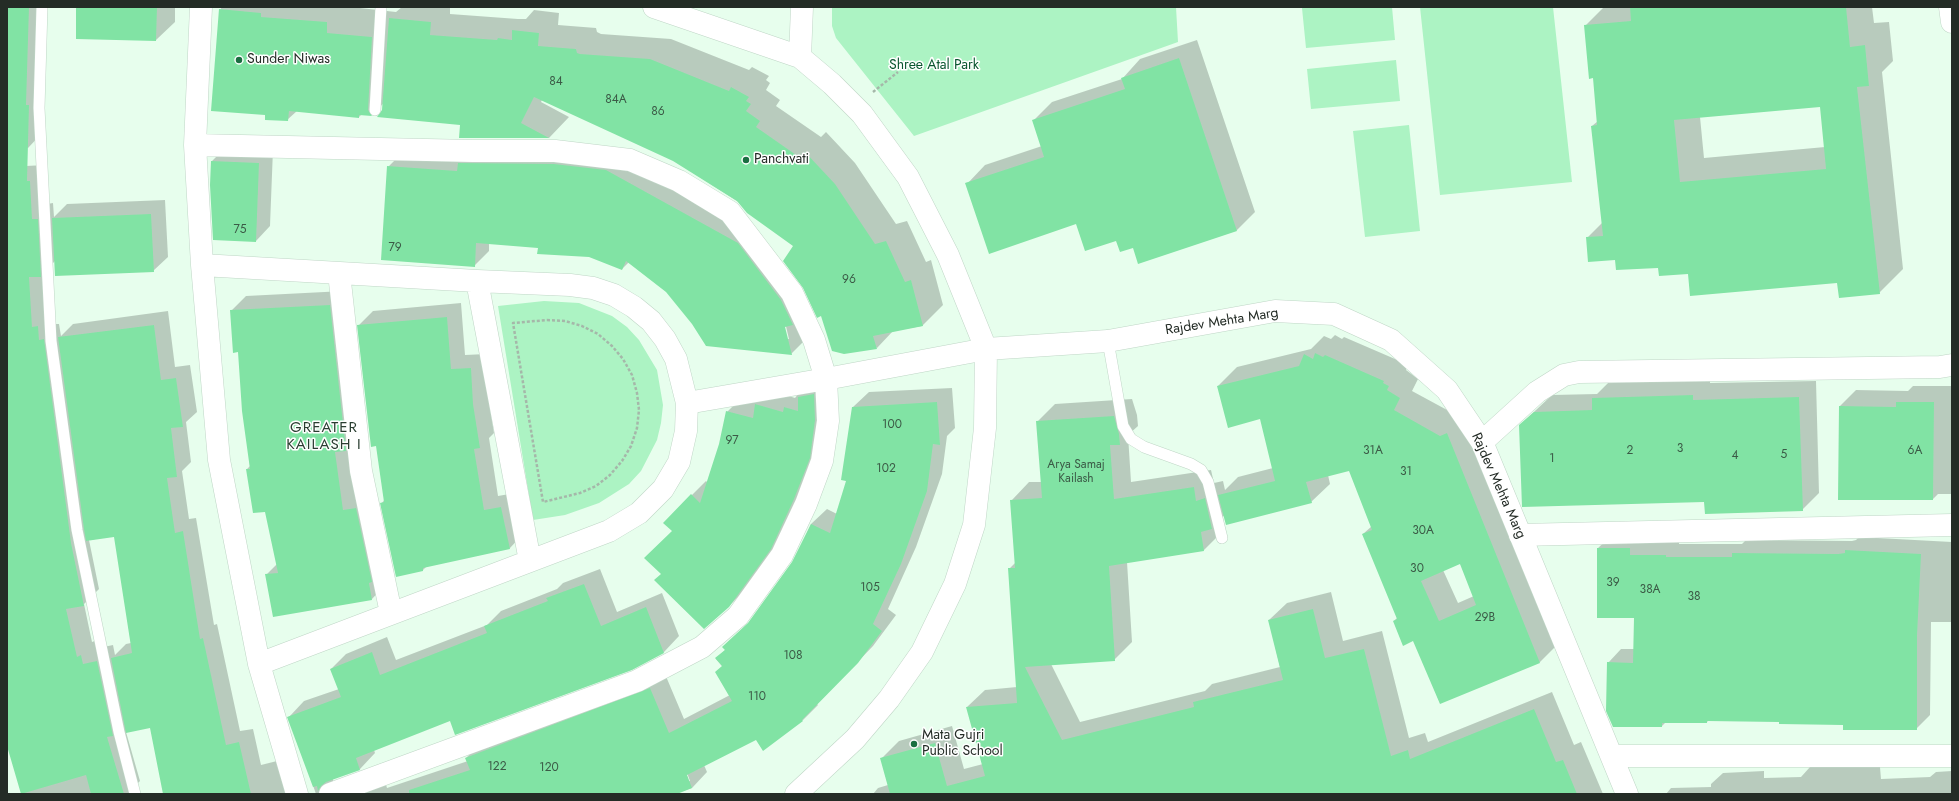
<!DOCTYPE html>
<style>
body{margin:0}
#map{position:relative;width:1959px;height:801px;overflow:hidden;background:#e7feed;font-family:Jost,sans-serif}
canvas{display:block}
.frame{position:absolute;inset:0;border:8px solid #242c26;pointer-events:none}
</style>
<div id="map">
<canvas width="1959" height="801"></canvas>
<div class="frame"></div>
</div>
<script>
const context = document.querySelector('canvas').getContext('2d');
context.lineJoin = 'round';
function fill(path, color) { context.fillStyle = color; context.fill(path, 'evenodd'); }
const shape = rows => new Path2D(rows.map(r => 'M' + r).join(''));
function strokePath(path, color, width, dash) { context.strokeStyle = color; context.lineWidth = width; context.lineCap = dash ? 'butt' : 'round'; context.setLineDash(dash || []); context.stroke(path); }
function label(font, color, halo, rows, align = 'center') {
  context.font = font + ' Jost,sans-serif'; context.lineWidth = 3; context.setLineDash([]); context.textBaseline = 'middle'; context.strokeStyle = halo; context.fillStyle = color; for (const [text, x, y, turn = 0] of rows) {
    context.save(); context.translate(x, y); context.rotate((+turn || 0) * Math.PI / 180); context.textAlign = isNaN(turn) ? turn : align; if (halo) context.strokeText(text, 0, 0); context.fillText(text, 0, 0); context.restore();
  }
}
const green = shape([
 [832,7,1176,7,1178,42,914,136,836,38,832,26],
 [1311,7,1392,7,1395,40,1306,48,1302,8],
 [1420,7,1553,7,1572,182,1440,195],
 [1396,60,1400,101,1311,109,1307,69],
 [1409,125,1420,231,1365,237,1353,131],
 [544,301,579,303,612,316,627,327,639,340,657,370,663,405,661,423,657,440,641,471,629,484,599,503,565,515,533,520,498,306]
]);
const shadow = shape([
 [7,7,44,7,43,132,28,148,7,147],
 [77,7,175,7,175,22,156,40,77,38],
 [222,7,351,7,396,12,402,7,450,7,450,14,518,19,526,19,534,10,559,13,558,25,596,28,597,32,601,34,671,39,749,70,752,67,769,76,766,80,770,83,766,90,780,100,776,106,821,137,826,132,855,163,896,224,907,221,926,262,931,260,943,305,922,326,893,331,877,348,822,315,794,246,737,201,673,160,542,100,541,102,569,117,549,138,461,137,462,124,383,111,384,103,371,115,362,114,359,117,297,111,287,120,266,114,220,10],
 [1604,7,1872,7,1874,23,1889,22,1893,61,1882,72,1903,269,1879,293,1838,282,1689,273,1616,259,1587,238,1603,222,1592,126,1598,121,1594,77,1585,26],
 [1821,106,1825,147,1704,158,1700,117],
 [1197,40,1255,212,1237,230,1116,240,1077,223,967,184,985,165,1042,146,1033,121,1052,102,1122,79,1140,59],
 [226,147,273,149,270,226,256,241,212,161],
 [403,152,621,156,752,228,806,339,791,354,693,324,667,291,629,262,622,269,589,256,539,247,489,243,489,251,474,266,388,167],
 [783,322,785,322,789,339,787,339],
 [45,165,47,204,53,203,54,217,67,204,165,200,168,257,153,271,55,261,45,271,54,324,59,324,61,336,73,324,168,311,175,367,190,365,197,412,186,422,191,462,182,471,189,519,196,518,214,625,217,624,240,731,253,729,261,765,277,761,289,794,164,794,151,727,126,732,140,781,134,787,136,794,22,794,7,742,7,167],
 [115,536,131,643,126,644,115,655,113,645,99,648,97,640,92,642,84,604,99,589,89,540],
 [344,291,386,584,372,599,266,575,277,564,266,511,247,469,250,466,239,351,231,311,246,296],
 [461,303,465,355,486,354,487,389,494,433,489,438,498,496,515,493,524,533,510,548,427,566,423,570,382,503,385,499,358,326,373,311],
 [1335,335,1342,339,1344,337,1402,362,1407,367,1406,370,1418,379,1412,391,1460,417,1559,643,1540,662,1440,703,1414,640,1394,621,1398,617,1363,534,1372,526,1349,469,1328,475,1330,484,1311,502,1225,515,1219,520,1221,533,1204,550,1127,562,1132,642,1114,660,1051,664,1080,722,1205,691,1212,684,1280,667,1269,620,1287,603,1331,592,1343,641,1382,631,1409,738,1425,733,1428,742,1552,692,1574,745,1581,742,1603,794,873,794,878,788,888,785,881,759,899,741,952,726,964,769,983,764,967,707,985,690,1017,687,1009,569,1016,562,1012,500,1029,482,1042,482,1037,422,1055,404,1132,399,1137,415,1138,426,1128,435,1131,482,1211,470,1214,483,1223,481,1225,490,1238,477,1273,468,1261,418,1218,386,1237,367,1311,349,1324,336,1331,339],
 [1460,563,1474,596,1458,603,1443,570],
 [1710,379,1710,383,1816,381,1819,493,1802,510,1705,501,1520,425,1552,395,1597,394,1610,381],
 [828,381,824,443,785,533,743,592,728,607,662,574,673,531,664,523,706,481,708,483,720,444,727,412,741,398,759,402,770,390,795,398,799,393],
 [1913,386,1952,386,1952,494,1938,494,1933,499,1840,406,1856,390,1908,391],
 [952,388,955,428,947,436,942,474,916,547,888,609,896,615,873,646,817,704,818,705,803,720,763,750,756,739,704,765,707,772,692,788,674,794,316,794,289,717,304,701,339,689,331,669,346,654,387,637,396,660,487,625,501,611,557,589,563,583,600,569,617,612,662,593,679,636,664,652,632,669,450,720,374,750,375,753,360,769,333,779,333,782,384,778,387,788,468,761,466,758,482,742,665,674,684,719,730,695,722,666,716,659,726,649,723,647,753,619,793,563,811,524,827,509,837,514,847,480,853,407,869,392],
 [686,770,690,781,688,781],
 [1612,535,1679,542,1679,544,1742,544,1746,540,1852,541,1856,540,1859,537,1952,542,1952,622,1931,622,1930,715,1916,729,1780,721,1709,720,1707,722,1666,722,1662,726,1608,663,1621,649,1634,649,1635,617,1598,548],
 [1810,767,1880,767,1881,779,1930,777,1936,772,1952,771,1952,794,1666,794,1671,788,1711,787,1711,784,1723,773,1764,771,1764,778,1801,777]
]);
const building = shape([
 [7,7,29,7,26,105,29,105,27,181,30,181,32,219,38,219,41,277,29,277,32,327,38,326,39,340,44,339,71,543,84,606,66,609,77,657,81,655,83,664,97,661,113,736,107,737,124,794,91,794,86,775,21,794,7,746],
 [76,7,157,7,156,41,76,39],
 [1630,7,1846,7,1850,47,1865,45,1869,86,1857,87,1880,294,1839,298,1837,283,1690,296,1688,274,1659,276,1658,268,1616,270,1615,260,1588,262,1586,237,1603,236,1591,126,1597,125,1593,78,1589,79,1584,25,1631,21],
 [1820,107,1826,169,1680,182,1674,120],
 [219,9,261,13,261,17,327,22,327,33,372,37,368,110,372,116,359,115,359,118,289,111,288,121,265,120,265,115,211,111],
 [389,18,431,22,430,35,497,40,498,38,512,40,512,30,539,33,538,46,576,49,577,53,580,54,650,59,729,91,731,87,749,97,746,101,751,104,746,111,760,121,756,127,799,157,805,152,835,184,875,244,886,241,905,282,911,280,923,326,873,336,877,349,844,354,832,351,821,316,817,318,803,288,783,261,793,246,747,213,737,201,673,161,534,97,521,123,549,138,459,138,460,125,377,117,382,110],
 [1179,58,1237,231,1138,264,1133,248,1120,252,1116,241,1085,251,1076,224,989,254,965,183,1044,157,1032,120,1125,89,1121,78],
 [211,161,259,163,256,242,213,240,210,185],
 [458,163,554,164,606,170,738,243,781,300,793,325,785,327,792,355,706,346,692,324,666,292,626,261,622,270,589,257,537,254,538,248,476,243,475,267,381,260,387,166,457,171],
 [151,214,154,272,55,276,52,218],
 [330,305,346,451,335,452,343,510,356,508,372,582,369,583,372,600,273,617,265,574,278,573,265,512,253,513,246,469,250,469,242,411,238,352,233,353,230,310],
 [447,317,451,369,471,368,473,404,480,448,474,449,484,510,501,507,510,549,423,568,423,571,396,577,380,503,384,502,376,446,371,447,357,325],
 [154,325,161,380,176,378,183,427,171,428,177,477,167,478,175,533,183,531,200,639,203,638,226,745,239,742,251,794,163,794,150,728,126,733,111,658,132,653,114,537,86,541,84,529,58,337],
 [1315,353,1323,357,1325,355,1384,381,1383,383,1389,386,1387,390,1400,398,1394,410,1440,436,1447,433,1540,663,1440,704,1413,641,1403,646,1393,621,1397,619,1362,534,1372,530,1349,471,1306,482,1312,503,1226,525,1218,495,1275,481,1260,419,1228,428,1217,386,1299,366,1304,354,1313,359],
 [1460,564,1476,605,1439,621,1421,581],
 [814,394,815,420,810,458,794,499,771,549,729,607,704,629,654,580,661,574,644,558,672,531,663,523,691,494,700,503,719,444,726,411,753,418,755,404,783,412,784,407,798,411,798,397],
 [1693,395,1693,400,1799,397,1803,511,1705,514,1704,502,1522,507,1519,425,1534,412,1592,410,1592,398],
 [937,402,940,445,933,444,927,491,901,564,873,624,882,631,858,663,802,720,803,721,763,751,756,740,687,775,692,788,677,794,409,794,409,790,470,770,465,758,650,688,669,733,732,701,715,672,722,666,715,658,725,650,722,647,748,623,792,562,811,524,830,533,846,481,841,480,852,407],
 [1896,402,1934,402,1933,500,1838,500,1839,406,1896,407],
 [1114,416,1119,434,1120,445,1110,445,1114,499,1194,487,1196,501,1205,498,1212,529,1201,532,1204,551,1109,566,1115,661,1025,667,1062,740,1194,707,1193,702,1283,680,1268,620,1313,609,1325,658,1364,649,1391,756,1408,750,1410,759,1534,709,1556,762,1563,760,1577,794,890,794,880,758,935,743,947,786,985,776,966,707,1017,703,1008,568,1015,568,1010,500,1042,498,1036,421],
 [1597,548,1630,548,1630,555,1666,555,1666,557,1732,557,1732,553,1838,554,1845,553,1845,550,1921,554,1917,636,1917,730,1843,730,1843,725,1779,724,1779,722,1707,721,1707,723,1662,723,1662,727,1613,727,1606,711,1607,662,1633,663,1634,618,1597,618],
 [584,584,601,626,646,607,664,653,632,670,455,735,450,721,356,758,360,770,326,782,321,786,318,791,317,786,313,787,287,717,341,697,330,669,372,652,380,675,487,633,484,626,548,601,546,598]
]);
const path = shape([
 [873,92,898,72],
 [547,320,565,321,582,326,598,334,612,346,623,359,632,375,637,393,639,410,637,428,631,446,622,461,610,475,596,486,580,493,543,502,513,323,547,320]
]);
const lane = shape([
 [42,7,39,108,51,341,77,530,119,732,135,794],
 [375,110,381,7],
 [1108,341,1123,426,1131,439,1144,447,1191,464,1201,470,1208,482,1222,538]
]);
const street = shape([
 [201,7,195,145,202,265,219,460,259,664,297,794],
 [1950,7,1952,22],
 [195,145,473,151,555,151,630,160,679,181,730,212,792,293,814,340,826,379,828,421,822,461,806,504,782,555,738,616,702,647,637,681,330,794],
 [202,265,477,281,570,285,593,288,614,295,634,307,651,321,665,339,676,359,687,403,686,431,679,462,663,489,639,513,609,531,259,664],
 [339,273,361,471,391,613],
 [477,281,530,561],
 [687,403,826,379,986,349],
 [1482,442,1537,392,1564,375,1579,372,1940,367,1952,365],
 [1520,535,1952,525],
 [1612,756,1952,756]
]);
const secondary = shape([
 [654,7,800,57,832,84,862,114,908,177,948,255,986,349,985,428,974,525,955,584,922,652,889,699,855,739,796,794],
 [800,57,802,7],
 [986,349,1108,341,1275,311,1334,314,1391,340,1447,390,1482,442,1627,794]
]);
const markers = [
 [239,60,4,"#1a6f41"],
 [746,160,4,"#1a6f41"],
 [914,744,4,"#1a6f41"]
];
const numberNames = [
 ["84",556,82],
 ["84A",616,100],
 ["86",658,112],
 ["75",240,230],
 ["79",395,248],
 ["96",849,280],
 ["100",892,425],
 ["97",732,441],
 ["3",1680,449],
 ["31A",1373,451],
 ["2",1630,451],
 ["6A",1915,451],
 ["5",1784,455],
 ["4",1735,456],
 ["1",1552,459],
 ["Arya Samaj",1076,465],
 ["Kailash",1076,479],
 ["102",886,469],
 ["31",1406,472],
 ["30A",1423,531],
 ["30",1417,569],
 ["39",1613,583],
 ["105",870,588],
 ["38A",1650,590],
 ["38",1694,597],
 ["29B",1485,618],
 ["108",793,656],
 ["110",757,697],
 ["122",497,767],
 ["120",549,768]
];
const poiNames = [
 ["Sunder Niwas",247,60],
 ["Panchvati",754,160],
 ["Mata Gujri",922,736],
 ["Public School",922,752]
];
const parkNames = [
 ["Shree Atal Park",934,66]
];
const streetNames = [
 ["Rajdev Mehta Marg",1222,322,-9],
 ["Rajdev Mehta Marg",1498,486,66]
];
const neighbourhoodNames = [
 ["GREATER",324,428],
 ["KAILASH I",324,445]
];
fill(green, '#acf3c3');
fill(shadow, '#0003');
fill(building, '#81e3a4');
strokePath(lane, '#bfd6c6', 12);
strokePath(street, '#bfd6c6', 23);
strokePath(secondary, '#bfd6c6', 23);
strokePath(path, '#a5b7a9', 2.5, [3, 2]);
strokePath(lane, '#fff', 11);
strokePath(street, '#fff', 22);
strokePath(secondary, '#fff', 22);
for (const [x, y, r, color] of markers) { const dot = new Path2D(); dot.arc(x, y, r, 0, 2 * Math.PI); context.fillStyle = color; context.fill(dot); strokePath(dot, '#fff', 1.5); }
label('12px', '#3b5a46', null, numberNames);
label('14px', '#242c26', '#fff', poiNames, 'left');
label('14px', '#09562f', '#fff', parkNames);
label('14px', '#242c26', '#fff', streetNames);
context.letterSpacing = '1px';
label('15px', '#2a3e31', '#fff', neighbourhoodNames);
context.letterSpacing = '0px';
</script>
